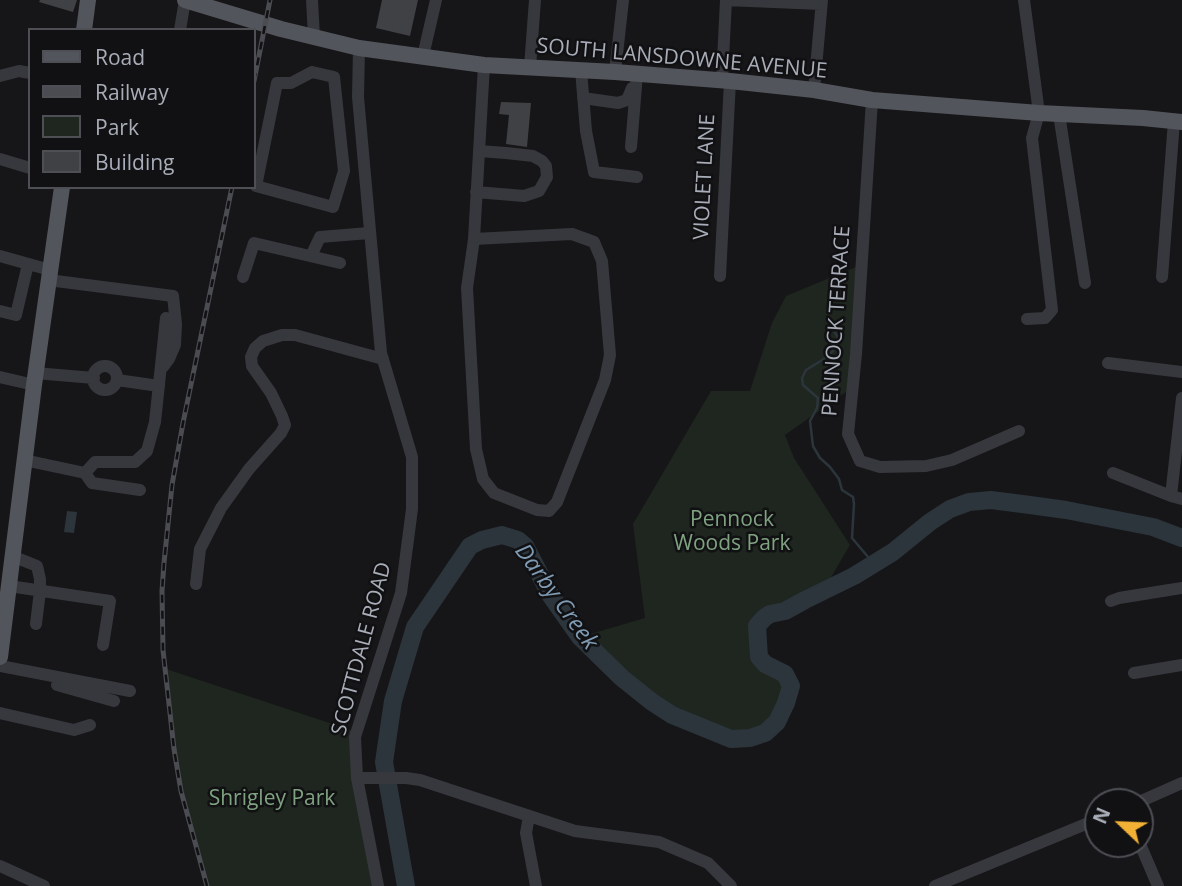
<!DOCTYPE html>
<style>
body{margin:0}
#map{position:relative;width:1182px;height:886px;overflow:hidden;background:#161618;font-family:"Open Sans",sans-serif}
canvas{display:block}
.legend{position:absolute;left:28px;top:28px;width:228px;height:161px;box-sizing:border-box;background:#111113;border:2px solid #4d4f55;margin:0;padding:9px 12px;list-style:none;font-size:21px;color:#a8adb8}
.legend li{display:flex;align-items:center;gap:14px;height:35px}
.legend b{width:35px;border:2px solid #4d4f55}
.north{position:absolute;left:1084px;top:788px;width:70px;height:70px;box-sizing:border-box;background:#111113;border:2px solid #4d4f55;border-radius:50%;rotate:293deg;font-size:19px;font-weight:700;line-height:28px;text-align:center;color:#a8adb8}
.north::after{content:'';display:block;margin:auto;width:24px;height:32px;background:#f2b134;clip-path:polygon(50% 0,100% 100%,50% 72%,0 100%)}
</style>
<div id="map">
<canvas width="1182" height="886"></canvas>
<ul class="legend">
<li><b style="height:9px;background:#53555c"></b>Road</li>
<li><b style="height:9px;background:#4a4c52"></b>Railway</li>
<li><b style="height:19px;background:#1e261f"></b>Park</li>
<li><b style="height:19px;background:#404145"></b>Building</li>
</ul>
<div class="north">N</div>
</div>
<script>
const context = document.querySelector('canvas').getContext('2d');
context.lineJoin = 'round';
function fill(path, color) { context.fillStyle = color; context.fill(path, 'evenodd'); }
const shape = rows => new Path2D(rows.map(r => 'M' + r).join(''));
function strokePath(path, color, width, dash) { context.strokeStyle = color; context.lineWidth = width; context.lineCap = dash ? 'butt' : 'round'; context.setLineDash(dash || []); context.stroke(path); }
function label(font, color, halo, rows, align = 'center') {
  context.font = font + ' "Open Sans",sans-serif'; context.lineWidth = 5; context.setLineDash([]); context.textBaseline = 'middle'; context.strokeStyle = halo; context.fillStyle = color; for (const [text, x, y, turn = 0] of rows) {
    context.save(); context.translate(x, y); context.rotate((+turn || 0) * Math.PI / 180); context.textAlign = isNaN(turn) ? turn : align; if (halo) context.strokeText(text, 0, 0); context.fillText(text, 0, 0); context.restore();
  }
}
const green = shape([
 [861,265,853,387,785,435,794,458,850,545,823,591,785,611,770,614,758,626,759,657,765,664,785,674,791,686,786,703,777,722,765,733,750,738,731,739,672,715,652,702,622,678,580,637,645,618,633,524,711,391,750,391,772,323,786,296],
 [166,669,357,732,378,886,207,886,181,791,174,749]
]);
const water = shape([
 [67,511,77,512,74,533,64,532]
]);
const stream = shape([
 [838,325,835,332,839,340,833,351,824,359,806,370,802,378,803,385,818,398,817,408,810,421,813,446,820,458,830,467,839,479,842,490,853,497,854,504,852,538,874,564]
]);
const river = shape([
 [406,886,384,762,393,701,415,627,470,546,482,540,502,535,518,540,525,546,551,596,580,637,622,678,652,702,672,715,731,739,750,738,765,733,777,722,786,703,791,686,785,674,765,664,759,657,757,626,764,618,770,614,785,611,805,600,854,576,893,552,930,522,950,509,969,502,991,500,1030,505,1066,510,1153,527,1182,538]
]);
const building = shape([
 [40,0,77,0,73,12,39,2],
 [382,0,418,0,410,36,376,28],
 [501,102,531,103,527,147,506,144,509,115,499,114]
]);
const minor = shape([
 [312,0,314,37],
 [1024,0,1039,113,1032,138,1052,310,1045,318,1027,319],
 [180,30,185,0],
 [359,48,358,97,381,353,412,457,412,509,401,593,355,737,357,778,378,886],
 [423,56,436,0],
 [530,67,535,0],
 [581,70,586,131,594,172,637,177],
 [312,72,334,77,344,171,333,207,256,186,277,83,291,83,312,72],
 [615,72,623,0],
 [0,76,19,71,30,73],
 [722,80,726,0,821,4],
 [814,90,822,0],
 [583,98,618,103,627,100,632,88],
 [872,100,856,354,848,434,860,461,880,467,926,466,952,460,1019,431],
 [1059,114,1085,283],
 [631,147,637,74],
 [0,159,30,168],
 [476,192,524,196,539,191,547,177,546,166,542,161,533,156,506,153,479,151],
 [474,239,572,234,594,242,602,261,610,355,605,380,557,502,549,511,537,510,494,493,483,479,476,449,467,288,474,239,484,65],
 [0,256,50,270],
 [311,256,320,237,369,233],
 [720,276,730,81],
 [243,277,254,243,340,263],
 [1162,277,1174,121],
 [48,280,173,296,176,324,175,345,169,359,163,367],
 [0,311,16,315,28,264],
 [1108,363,1182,372],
 '93 378a12 12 0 1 1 24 0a12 12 0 1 1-24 0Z',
 [35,373,94,378],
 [0,377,34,385],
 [117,380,159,386],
 [1182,398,1171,496,1182,499],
 [24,460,85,473,95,462,135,462,147,451,155,422,166,318],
 [85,473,92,483,140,490],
 [1113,473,1171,496],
 [12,556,37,566,40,579,40,591,36,624],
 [196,584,200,549,221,508,249,469,281,433,285,425,282,416,271,393,252,366,251,357,255,348,263,341,282,335,295,335,383,359],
 [9,586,110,601,103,645],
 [1111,601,1119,598,1182,588],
 [0,666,130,691],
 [1134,673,1182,665],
 [57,685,114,701],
 [0,713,74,730,90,725],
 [357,778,406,778,420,780,575,831,659,842,708,863,731,886],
 [1139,802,1182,783],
 [529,816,526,833,536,886],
 [1140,844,1158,886],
 [0,866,44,886],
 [935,886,1098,819]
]);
const major = shape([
 [185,0,281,29,359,48,484,65,615,72,730,81,814,90,872,100,1039,113,1143,118,1182,122],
 [84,30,88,0],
 [0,657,34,385,62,187]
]);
const rail = shape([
 [254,81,270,0],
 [207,886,181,791,174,749,163,650,162,591,164,563,172,485,183,423,232,187]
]);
const streetNames = [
 ["SOUTH LANSDOWNE AVENUE",682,59,5],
 ["VIOLET LANE",705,177,-87],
 ["PENNOCK TERRACE",837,321,-86],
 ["SCOTTDALE ROAD",362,649,-75]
];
const parkNames = [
 ["Pennock",732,520],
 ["Woods Park",732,544],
 ["Shrigley Park",272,799]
];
const waterNames = [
 ["Darby Creek",556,597,54]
];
fill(green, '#1e261f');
fill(water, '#2c353c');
strokePath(stream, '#2c353c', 2.5);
strokePath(river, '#2c353c', 18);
fill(building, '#404145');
strokePath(minor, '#37383d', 12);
strokePath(major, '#53555c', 16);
strokePath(rail, '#4a4c52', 5);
strokePath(rail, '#111113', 2.5, [8]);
label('21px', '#a8adb8', '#111113', streetNames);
label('21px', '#7fa381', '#111113', parkNames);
label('italic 23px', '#7f9bb3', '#111113', waterNames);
</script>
